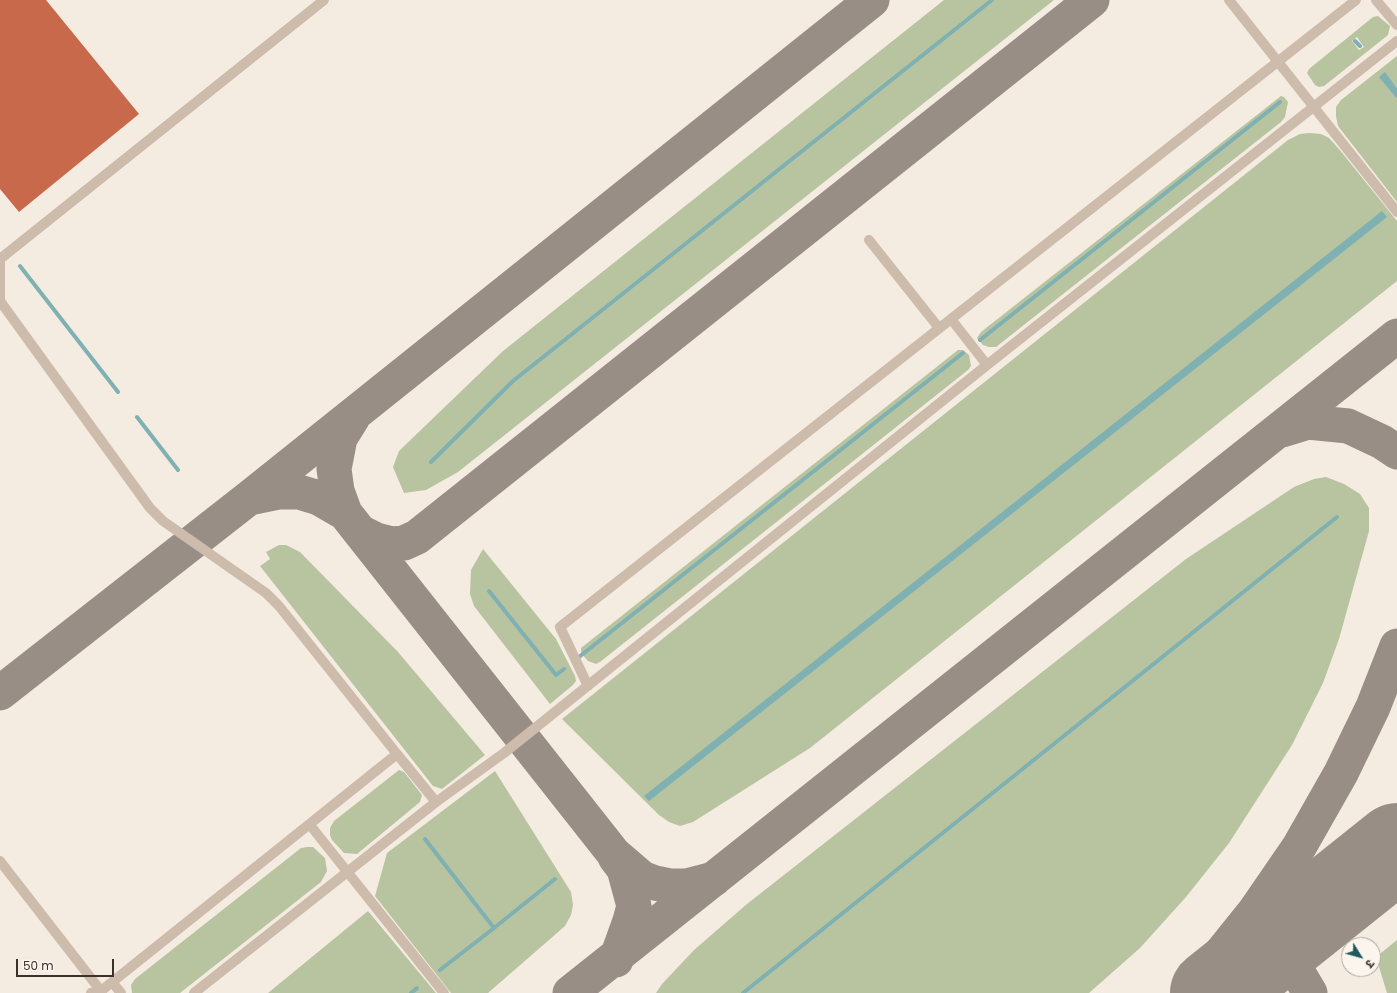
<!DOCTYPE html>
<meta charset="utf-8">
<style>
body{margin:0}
#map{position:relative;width:1397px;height:993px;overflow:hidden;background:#f4ebe1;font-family:Poppins,"Noto Sans Devanagari",sans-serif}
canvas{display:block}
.north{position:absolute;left:1341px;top:937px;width:40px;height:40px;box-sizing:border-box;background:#fbf5ee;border:1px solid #aea6a0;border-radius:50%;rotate:127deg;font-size:11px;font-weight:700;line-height:16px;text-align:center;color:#3b302b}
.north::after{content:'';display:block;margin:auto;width:14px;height:18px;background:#1f5a5e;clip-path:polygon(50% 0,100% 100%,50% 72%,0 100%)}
.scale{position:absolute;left:16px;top:959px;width:98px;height:18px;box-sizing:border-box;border:2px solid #3b302b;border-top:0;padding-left:5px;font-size:12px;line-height:14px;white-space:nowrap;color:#3b302b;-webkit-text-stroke:3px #fbf5ee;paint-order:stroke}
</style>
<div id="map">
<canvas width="1397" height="993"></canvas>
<div class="north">उ</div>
<div class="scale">50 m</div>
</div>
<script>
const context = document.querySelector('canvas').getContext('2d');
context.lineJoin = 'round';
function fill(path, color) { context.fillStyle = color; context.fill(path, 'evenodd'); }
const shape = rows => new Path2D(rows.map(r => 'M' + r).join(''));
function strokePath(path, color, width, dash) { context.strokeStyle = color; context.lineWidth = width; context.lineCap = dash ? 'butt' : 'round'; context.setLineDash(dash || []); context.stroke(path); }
const green = shape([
 [944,0,1054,0,458,472,426,490,404,493,393,467,399,451,503,351],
 [1378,16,1390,26,1388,35,1324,86,1319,87,1315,85,1307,73,1309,69,1373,17],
 [1357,37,1364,47,1359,50,1352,41],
 [1397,56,1397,88,1385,73,1380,77,1397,99,1397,202,1338,126,1336,116,1336,107,1341,100],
 [1281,96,1284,97,1288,102,1285,117,1281,122,996,347,989,347,983,345,977,338,981,332],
 [1309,133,1321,134,1329,138,1339,149,1397,221,1397,281,810,748,693,822,680,826,669,822,659,815,562,719,1288,140,1300,134],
 [958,350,963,350,969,355,971,366,968,370,600,662,596,664,588,661,581,653,581,648],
 [1326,477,1344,484,1360,494,1369,508,1369,531,1339,639,1323,683,1292,745,1229,843,1186,897,1140,948,1089,993,656,993,662,984,694,950,747,904,1186,559,1294,487,1314,479],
 [279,545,286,545,300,552,398,652,485,755,442,789,433,786,260,566,270,559,266,552],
 [483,549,556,639,575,676,576,681,573,685,550,704,474,606,470,594,471,570],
 [399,770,404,772,422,795,420,802,357,854,344,853,332,840,330,835,330,828,334,821],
 [495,771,571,892,573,905,571,915,565,926,488,993,451,993,375,896,387,853],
 [307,847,313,847,325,858,327,871,321,882,180,993,132,993,131,985,135,979,301,848],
 [368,911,436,993,268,993],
 [1397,940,1397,993,1387,993,1376,957]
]);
const water = shape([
 [1385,72,1397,88,1397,99,1379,77],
 [1382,211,1387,217,649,801,644,796]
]);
const stream = shape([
 [1355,41,1360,46],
 [20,266,118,392],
 [980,340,1280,102],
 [137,417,178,470],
 [431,462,513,381,992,0],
 [489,591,556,675,564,669],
 [579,657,963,353],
 [425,839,494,928,555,879],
 [440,970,494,928],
 [411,993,417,988],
 [743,993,1337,517]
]);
const taxiway = shape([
 [353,417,340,438,334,469,337,491,345,513,614,854,642,878,655,883,670,886,687,886,714,879],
 [1282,430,1308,422,1348,426,1382,442,1397,452],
 [249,498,278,492,299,492,319,498,345,513],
 [360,532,376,540,392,544,404,543,417,537,1092,0],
 [0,693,249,498,872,0],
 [615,857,624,869,634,906,630,921,616,960],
 [1294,862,1286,900,1286,936,1294,966,1310,993],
 [570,993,1397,336],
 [1189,993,1255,911,1299,847,1341,773,1373,707,1397,646],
 [1243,993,1258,993]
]);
const runway = shape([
 [1214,993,1397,847]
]);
const building = shape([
 [0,0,46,0,139,114,19,212,0,189]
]);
const minor = shape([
 [1229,0,1397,212],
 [1376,0,1397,25],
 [869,240,939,328],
 [0,259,0,301,150,508,163,521,266,593,279,606,397,754],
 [0,259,324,0],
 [951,319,987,365],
 [588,686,560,627,1356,0],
 [310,825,444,993],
 [0,861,101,991],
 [112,982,121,993],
 [91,993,101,991,397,754,436,802],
 [194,993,436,802,504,753,987,365,1397,41]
]);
fill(green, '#b8c4a0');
fill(water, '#7fb0b2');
strokePath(stream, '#7fb0b2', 4);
strokePath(taxiway, '#988e86', 35);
strokePath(runway, '#988e86', 88);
fill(building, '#c8694b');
strokePath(minor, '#cdbbac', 10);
</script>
